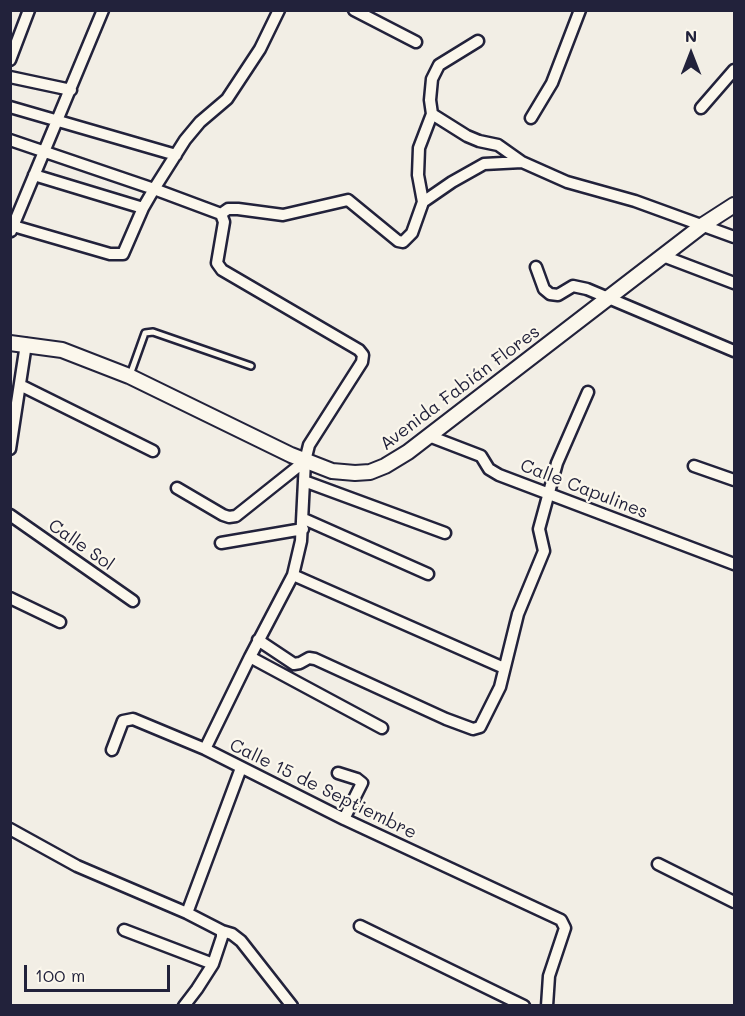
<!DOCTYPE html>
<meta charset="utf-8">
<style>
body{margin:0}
#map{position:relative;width:745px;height:1016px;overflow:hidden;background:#f2eee5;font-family:Mali,sans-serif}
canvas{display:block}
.frame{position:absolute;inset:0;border:12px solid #22223b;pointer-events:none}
.north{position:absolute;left:661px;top:24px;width:60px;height:60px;-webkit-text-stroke:4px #fbf7ec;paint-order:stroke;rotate:0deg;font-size:16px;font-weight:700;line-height:24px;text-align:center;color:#22223b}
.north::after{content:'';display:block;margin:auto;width:21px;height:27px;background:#22223b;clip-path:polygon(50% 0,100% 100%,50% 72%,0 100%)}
.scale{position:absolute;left:24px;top:965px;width:146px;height:27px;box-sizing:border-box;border:3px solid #22223b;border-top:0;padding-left:8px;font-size:18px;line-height:21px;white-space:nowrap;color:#22223b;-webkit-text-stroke:4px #fbf7ec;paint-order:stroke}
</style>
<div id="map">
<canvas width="745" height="1016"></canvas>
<div class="frame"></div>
<div class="north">N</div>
<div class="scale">100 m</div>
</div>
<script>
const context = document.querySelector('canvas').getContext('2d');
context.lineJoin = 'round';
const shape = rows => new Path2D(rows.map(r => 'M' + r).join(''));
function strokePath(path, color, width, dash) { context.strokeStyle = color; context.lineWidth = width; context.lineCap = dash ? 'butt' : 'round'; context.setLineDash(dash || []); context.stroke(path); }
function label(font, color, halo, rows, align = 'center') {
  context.font = font + ' Mali,sans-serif'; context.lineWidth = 4.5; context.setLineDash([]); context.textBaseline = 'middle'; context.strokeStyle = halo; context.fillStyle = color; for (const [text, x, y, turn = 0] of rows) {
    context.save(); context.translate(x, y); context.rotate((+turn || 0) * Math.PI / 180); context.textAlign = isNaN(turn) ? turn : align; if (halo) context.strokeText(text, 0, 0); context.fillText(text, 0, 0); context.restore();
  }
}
const lane = shape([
 [130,375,145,333,153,332,251,366]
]);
const street = shape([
 [354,10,416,42],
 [478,41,439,65,432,79,430,100,432,114,467,136,479,141,498,145,522,162],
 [10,60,29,10],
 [10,77,71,90],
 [10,107,176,155],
 [701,108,734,70],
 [531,118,552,83,580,10],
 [10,140,154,189,221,214],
 [34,175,143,208],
 [423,202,418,175,419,148,432,114],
 [221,214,228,209,238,209,283,215,348,200,398,241,403,242,412,233,423,202,452,182,484,164,522,162,567,182,635,201,734,237],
 [10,225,110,254,123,254,143,208,154,189,185,140,200,122,227,99,260,49,279,10],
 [11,231,103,10],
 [663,256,734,283],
 [536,267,544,289,550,294,558,295,573,286,587,289,734,351],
 [20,385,153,451],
 [429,436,481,456,489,469,499,475,734,564],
 [10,449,26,344],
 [694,466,734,480],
 [304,481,445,533],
 [177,488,223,515,229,517,236,516,305,461],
 [10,515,133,601],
 [304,519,428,574],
 [221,543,303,529],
 [293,575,504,668],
 [10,598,60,622],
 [258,640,294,664,300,663,309,658,315,659,446,719,473,729,480,727,500,687,518,614,544,551,539,529,557,463,588,392],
 [250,657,382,728],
 [205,749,250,657,293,575,301,541,305,461,309,445,362,362,363,355,359,350,222,270,217,263,224,222,221,214],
 [112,750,123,721,133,719,205,749,344,819,561,920,565,928,549,976,547,1006],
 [338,773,357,779,362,783,344,819],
 [10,829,77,866,187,913,222,931,222,937,213,964,197,989,184,1006],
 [658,864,734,902],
 [187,913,241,768],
 [360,926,524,1006],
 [124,930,213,964],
 [222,931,232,934,241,941,292,1006]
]);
const secondary = shape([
 [10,343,62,350,129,376,291,455,332,471,355,473,370,472,385,466,408,452,703,225,734,205]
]);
const streetNames = [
 ["Avenida Fabián Flores",460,388,-37],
 ["Calle Capulines",584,489,21],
 ["Calle Sol",81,545,35],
 ["Calle 15 de Septiembre",323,789,26]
];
strokePath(lane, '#22223b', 10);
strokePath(street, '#22223b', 15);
strokePath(secondary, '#22223b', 18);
strokePath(lane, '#fbf7ec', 5);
strokePath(street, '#fbf7ec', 10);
strokePath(secondary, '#fbf7ec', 14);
label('18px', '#22223b', '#fbf7ec', streetNames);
</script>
